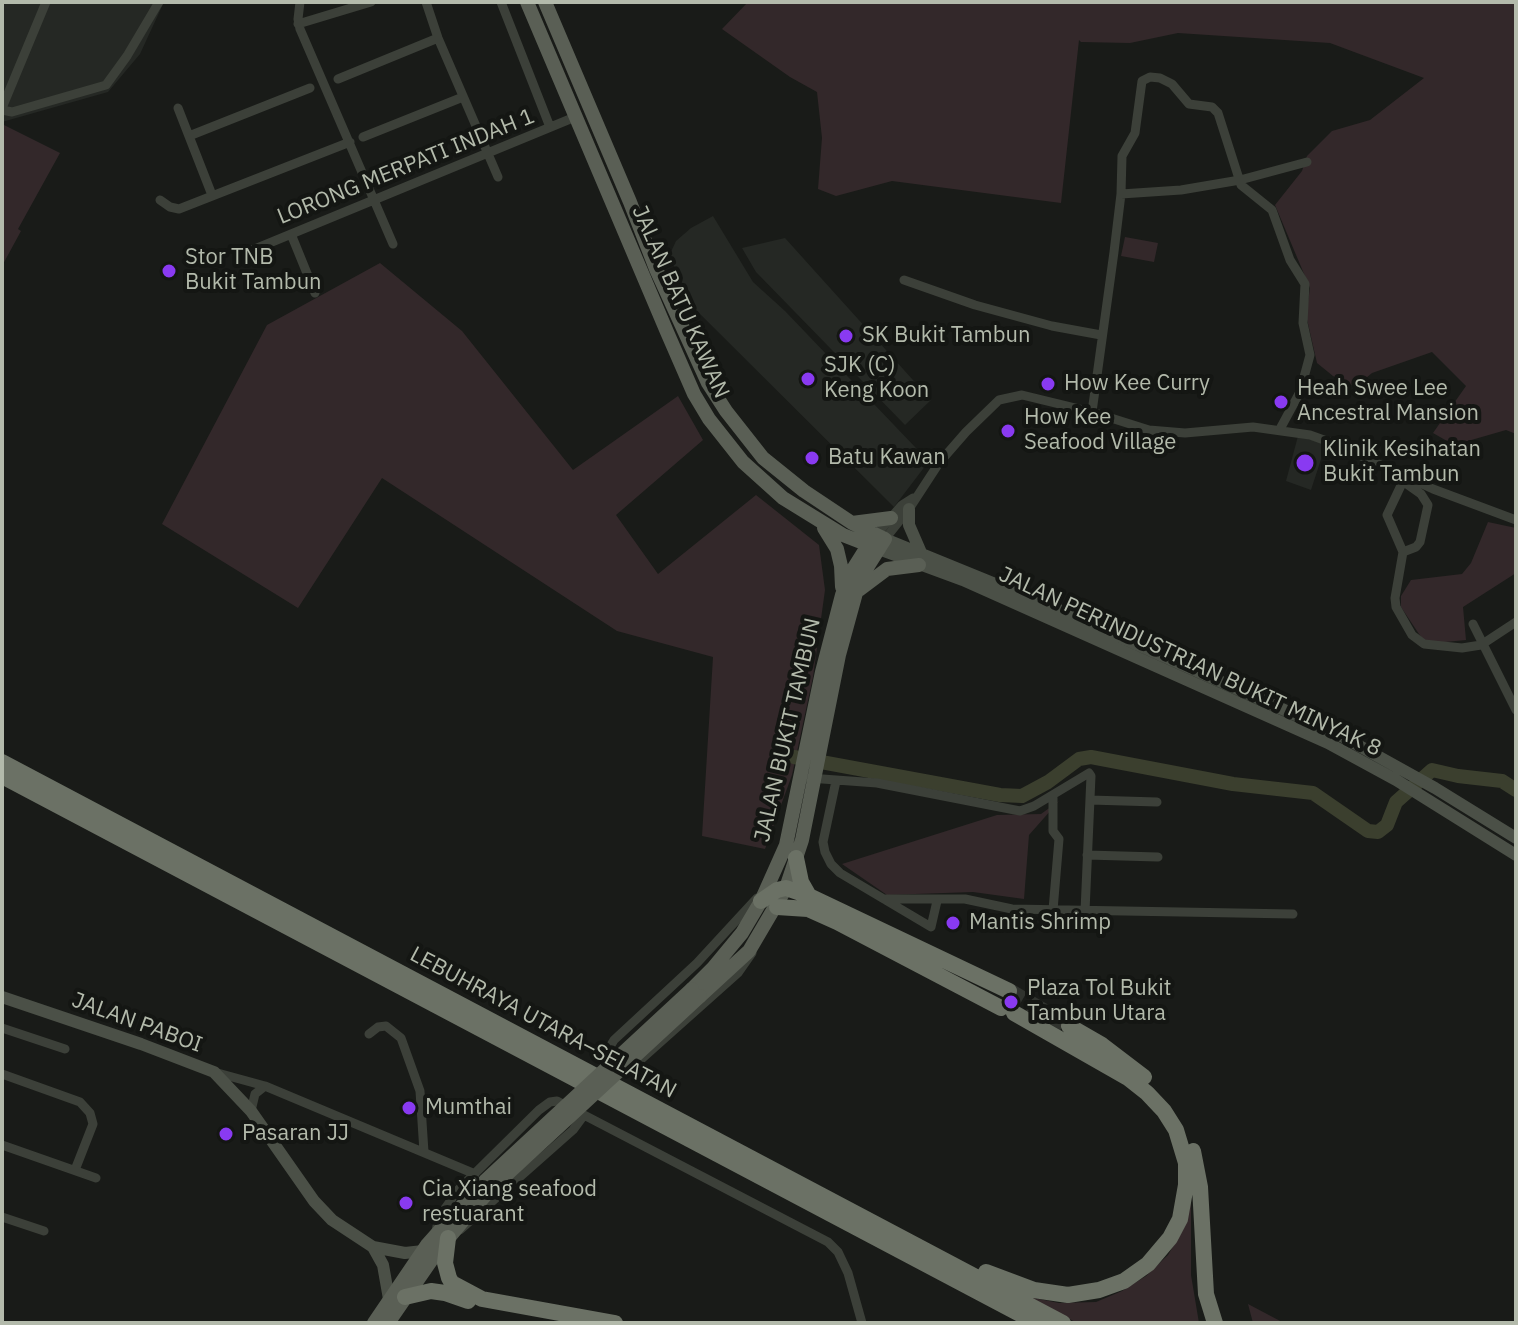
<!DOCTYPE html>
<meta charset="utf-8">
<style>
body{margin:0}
#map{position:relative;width:1518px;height:1325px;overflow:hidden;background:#191b18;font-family:"IBM Plex Sans",sans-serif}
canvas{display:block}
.frame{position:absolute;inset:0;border:4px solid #b3baab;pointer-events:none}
</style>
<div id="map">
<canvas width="1518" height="1325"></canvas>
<div class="frame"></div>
</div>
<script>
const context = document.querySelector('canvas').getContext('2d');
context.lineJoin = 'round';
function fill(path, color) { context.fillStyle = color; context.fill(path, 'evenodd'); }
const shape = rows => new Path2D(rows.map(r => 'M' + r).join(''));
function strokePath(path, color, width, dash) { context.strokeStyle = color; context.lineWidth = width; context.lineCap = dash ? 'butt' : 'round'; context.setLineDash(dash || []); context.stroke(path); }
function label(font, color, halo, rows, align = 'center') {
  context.font = font + ' "IBM Plex Sans",sans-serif'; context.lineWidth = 8; context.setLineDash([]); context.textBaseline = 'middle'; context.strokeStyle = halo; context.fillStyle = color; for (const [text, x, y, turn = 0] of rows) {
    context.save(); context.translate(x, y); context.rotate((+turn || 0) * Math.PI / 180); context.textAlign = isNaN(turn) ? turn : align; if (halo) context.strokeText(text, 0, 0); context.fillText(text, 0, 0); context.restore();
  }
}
const built = shape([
 [2,2,164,2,140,54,108,92,2,122],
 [713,216,753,282,785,311,916,448,926,465,894,507,695,309,669,256,676,241,691,228],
 [785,238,931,400,905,425,756,272,742,248],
 [1298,436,1326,444,1311,490,1286,481]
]);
const green = shape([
 [748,2,1516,2,1516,434,1506,430,1454,445,1433,433,1466,386,1432,352,1372,373,1355,387,1333,376,1317,363,1306,315,1310,288,1275,205,1302,171,1307,156,1332,131,1370,120,1424,78,1330,43,1178,33,1130,43,1081,42,1079,40,1061,203,892,181,836,196,818,189,822,138,817,92,790,77,722,29],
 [2,124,60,153,18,229,21,231,2,266],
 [1125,237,1158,243,1154,262,1121,256],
 [380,263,462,331,573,470,678,396,703,440,616,515,658,574,756,495,819,545,825,590,813,677,792,775,765,849,702,836,713,657,617,631,382,478,298,608,162,524,267,325],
 [1488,522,1516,528,1516,573,1463,607,1466,640,1435,643,1423,640,1401,607,1401,596,1411,580,1462,574,1471,563],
 [1059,801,1029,835,1024,899,973,892,887,895,842,864,997,815,1041,814],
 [1191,1190,1191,1275,1199,1323,1077,1323,1029,1297,1059,1303,1096,1302,1122,1291,1146,1276,1168,1255,1184,1228],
 [1248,1304,1284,1323,1253,1323]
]);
const river = shape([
 [794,757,1000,795,1022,796,1048,782,1079,759,1091,757,1233,784,1313,793,1368,831,1378,832,1387,825,1396,802,1432,770,1458,776,1502,781,1516,790]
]);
const highwayTunnel = shape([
 [1009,991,1069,1026]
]);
const street = shape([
 [300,2,298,19,300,29,393,244],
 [426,2,438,38,498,177],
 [501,2,550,127],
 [298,24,371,2],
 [338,79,438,38],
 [2,108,46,2],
 [178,108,212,195],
 [2,110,12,112,106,85,127,56,159,2],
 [189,136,310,88],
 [363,137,463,97],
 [1121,194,1181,190,1240,180,1307,162],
 [160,200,170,207,179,209,350,142],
 [291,234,315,293],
 [250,251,575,117],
 [904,280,975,305,1052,326,1101,335],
 [1092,412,1114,252,1121,194,1122,156,1135,133,1142,81,1150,77,1160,78,1172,84,1189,104,1212,107,1218,113,1241,185,1272,210,1290,260,1305,284,1303,323,1310,355,1300,392,1280,429],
 [1405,477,1387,515,1403,552,1395,598,1396,607,1412,635,1424,644,1462,648,1481,645,1516,622],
 [875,536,902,505,913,498],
 [885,539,909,509,939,463,966,432,999,400,1022,395,1092,412,1149,430,1185,433,1253,427,1310,435,1335,444,1433,489,1516,520],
 [1403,552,1416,547,1420,542,1428,505,1421,494,1404,482],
 [1473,624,1516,710],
 [809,778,877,783,1020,811,1034,806,1089,773,1091,776,1085,911],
 [836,781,823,842,825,852,831,864,840,873,931,927,937,901],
 [1090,800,1157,802],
 [1087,855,1158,857],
 [884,899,965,899,1012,909,1293,914],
 [1053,910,1059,839,1053,831,1053,795],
 [2,1028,65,1049],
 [369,1034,378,1027,386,1026,401,1038,420,1091,424,1152],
 [616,1064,608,1050,614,1040,697,963,757,898],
 [636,1064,738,973,752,953],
 [214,1072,265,1086,475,1174],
 [2,1074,80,1102,90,1113,93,1124,75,1170],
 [251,1111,255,1094,265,1086],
 [584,1115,828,1242,838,1252,848,1273,862,1323],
 [2,1145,96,1178],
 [2,1217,44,1231],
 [436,1231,439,1217,458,1190,539,1110,550,1102,557,1101,584,1115,573,1130,460,1230]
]);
const secondary = shape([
 [909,509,909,525,922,555],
 [885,539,1064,612,1336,733,1435,788,1516,838],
 [879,549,963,580,1328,743,1396,780,1516,855],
 [2,997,141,1044,214,1072,251,1111,314,1201,332,1220,373,1247,383,1265,389,1299],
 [373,1247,405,1253,423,1251]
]);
const primary = shape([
 [527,2,667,332,694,394,709,419,743,462,783,498,843,535,879,549],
 [545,2,630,202,656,269,708,383,726,411,763,458,804,491,852,523,885,539,863,574,856,593,839,655,802,840,786,888,749,951,700,996],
 [852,523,891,518],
 [824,528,837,549,841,566,842,587],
 [859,590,887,569,919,565],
 [692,989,713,968,742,933,761,901,786,845,822,672,842,595,850,574,872,539],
 [374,1323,427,1245,459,1209],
 [388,1323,437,1252,466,1217]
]);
const highway = shape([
 [2,762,1063,1323],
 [2,776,1037,1323],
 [796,858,801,882,809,896],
 [761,901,777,890,786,888,809,896,1009,991],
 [777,907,808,909,837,922,1001,1008],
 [1069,1026,1102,1045,1144,1077],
 [1193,1151,1200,1187,1206,1294,1215,1323],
 [448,1238,445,1263,449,1278,452,1283,482,1299,615,1323],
 [986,1272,1034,1290,1068,1295,1099,1290,1124,1281,1148,1264,1170,1238,1180,1219,1186,1185,1186,1163,1176,1130,1164,1111,1147,1093,1128,1078,1014,1013],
 [405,1297,431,1291,445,1293,468,1301]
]);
const primaryBridge = shape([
 [459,1209,485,1181,692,989],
 [466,1217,491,1189,700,996]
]);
const markers = [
 [169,271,8,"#893af1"],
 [846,336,8,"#893af1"],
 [808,379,8,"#893af1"],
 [1048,384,8,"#893af1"],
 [1281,402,8,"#893af1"],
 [1008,431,8,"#893af1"],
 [812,458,8,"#893af1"],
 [1305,463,10,"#893af1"],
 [953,923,8,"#893af1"],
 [1011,1002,8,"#893af1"],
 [409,1108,8,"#893af1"],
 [226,1134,8,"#893af1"],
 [406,1203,8,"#893af1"]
];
const streetNames = [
 ["LORONG MERPATI INDAH 1",406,167,-22],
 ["JALAN BATU KAWAN",680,302,66],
 ["JALAN PERINDUSTRIAN BUKIT MINYAK 8",1190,662,25],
 ["JALAN BUKIT TAMBUN",788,730,-77],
 ["JALAN PABOI",137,1023,20],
 ["LEBUHRAYA UTARA–SELATAN",543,1023,28]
];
const poiNames = [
 ["Stor TNB",185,258],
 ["Bukit Tambun",185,283],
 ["SK Bukit Tambun",862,336],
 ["SJK (C)",824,366],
 ["Keng Koon",824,391],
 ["How Kee Curry",1064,384],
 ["Heah Swee Lee",1297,389],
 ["Ancestral Mansion",1297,414],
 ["How Kee",1024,418],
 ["Seafood Village",1024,443],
 ["Klinik Kesihatan",1323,450],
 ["Bukit Tambun",1323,475],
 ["Batu Kawan",828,458],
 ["Mantis Shrimp",969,923],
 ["Plaza Tol Bukit",1027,989],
 ["Tambun Utara",1027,1014],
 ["Mumthai",425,1108],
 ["Pasaran JJ",242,1134],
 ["Cia Xiang seafood",422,1190],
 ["restuarant",422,1215]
];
fill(built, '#252824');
fill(green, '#33282a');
strokePath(river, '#3b3f2e', 14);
strokePath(highwayTunnel, '#30332e', 16, [16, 8]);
strokePath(street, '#3c4039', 9);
strokePath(secondary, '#4b5047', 12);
strokePath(primary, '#5a5f55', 14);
strokePath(highway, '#6b7165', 16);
strokePath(primaryBridge, '#5a5f55', 14);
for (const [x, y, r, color] of markers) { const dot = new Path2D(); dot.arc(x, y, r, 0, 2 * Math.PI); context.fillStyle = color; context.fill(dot); strokePath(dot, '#141613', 3); }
label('22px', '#b3baab', '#141613', streetNames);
label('22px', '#b3baab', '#141613', poiNames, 'left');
</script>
